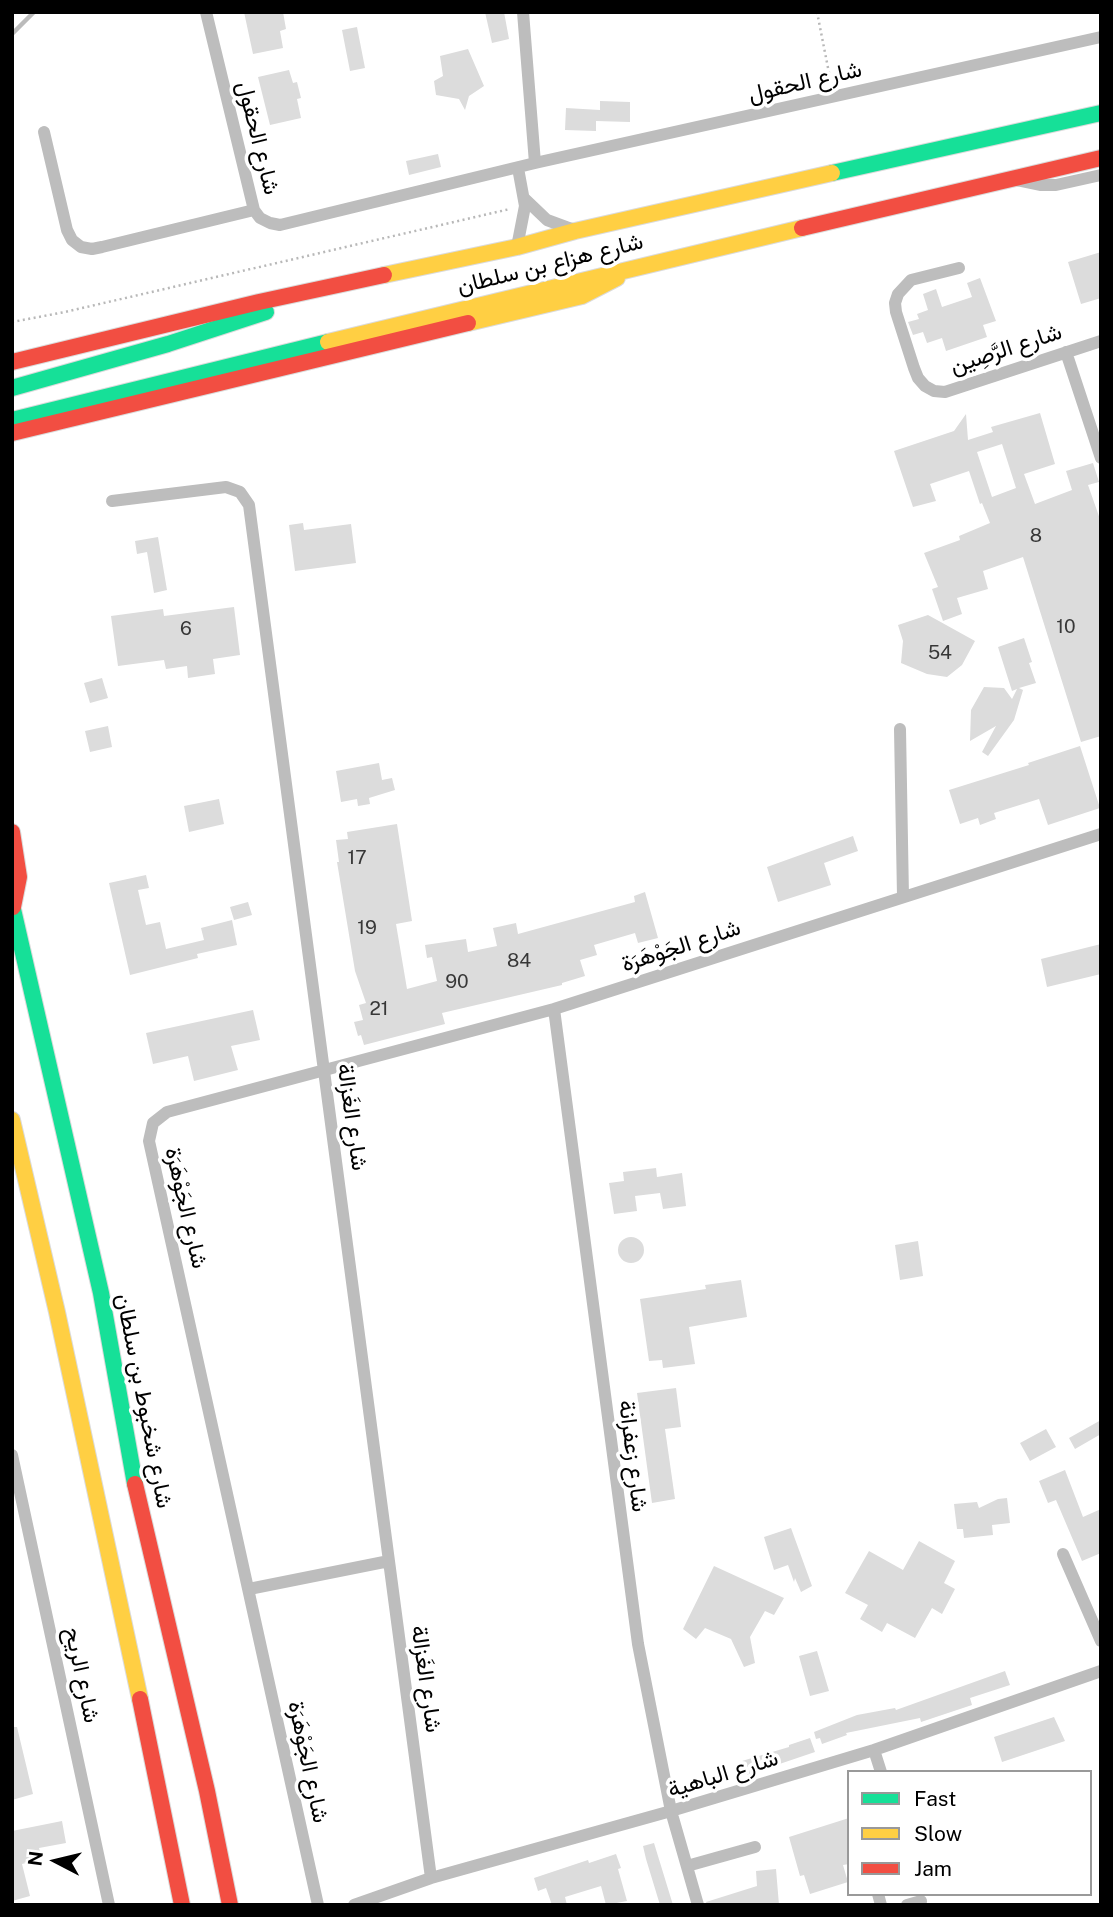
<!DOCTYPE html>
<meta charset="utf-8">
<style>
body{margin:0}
#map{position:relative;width:1113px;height:1917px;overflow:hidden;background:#fff;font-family:"Public Sans",sans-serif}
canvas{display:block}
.frame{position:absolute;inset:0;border:14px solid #000;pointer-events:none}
.legend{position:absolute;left:847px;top:1770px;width:245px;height:126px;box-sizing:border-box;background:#fff;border:2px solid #999;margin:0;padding:9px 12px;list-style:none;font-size:21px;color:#000}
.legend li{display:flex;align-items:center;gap:14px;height:35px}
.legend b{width:35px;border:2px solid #999}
.north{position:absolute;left:21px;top:1826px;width:70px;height:70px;-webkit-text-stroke:5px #fff;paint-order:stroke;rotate:277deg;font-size:19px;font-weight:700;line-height:28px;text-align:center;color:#000}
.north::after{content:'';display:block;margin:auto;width:24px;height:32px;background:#000;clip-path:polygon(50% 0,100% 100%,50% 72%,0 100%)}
</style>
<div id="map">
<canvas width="1113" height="1917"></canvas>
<div class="frame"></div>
<ul class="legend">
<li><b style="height:9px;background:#16e098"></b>Fast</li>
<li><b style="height:9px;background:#ffcf43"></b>Slow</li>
<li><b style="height:9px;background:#f24e42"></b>Jam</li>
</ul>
<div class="north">N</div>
</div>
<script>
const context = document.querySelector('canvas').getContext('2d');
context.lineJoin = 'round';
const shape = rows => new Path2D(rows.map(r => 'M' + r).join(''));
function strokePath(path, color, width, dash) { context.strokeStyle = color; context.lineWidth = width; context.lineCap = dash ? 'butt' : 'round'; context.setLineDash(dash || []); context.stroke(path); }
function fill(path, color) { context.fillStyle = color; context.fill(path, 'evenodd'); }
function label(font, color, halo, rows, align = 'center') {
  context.font = font + ' "Public Sans",Vazirmatn,sans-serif'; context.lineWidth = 7; context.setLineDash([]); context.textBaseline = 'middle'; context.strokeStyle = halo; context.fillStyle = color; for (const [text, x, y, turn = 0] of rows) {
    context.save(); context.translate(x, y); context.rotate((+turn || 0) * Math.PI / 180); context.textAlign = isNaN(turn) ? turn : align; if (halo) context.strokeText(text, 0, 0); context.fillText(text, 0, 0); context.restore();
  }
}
const stream = shape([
 [12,34,34,12]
]);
const building = shape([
 [244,12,283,12,286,29,280,31,283,48,253,54],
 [485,12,504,12,509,39,492,43],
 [357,27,365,68,350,71,342,30],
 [468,49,484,86,469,96,465,110,459,99,436,95,434,81,443,76,440,56],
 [289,70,293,83,297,82,301,98,297,99,301,118,270,125,258,77],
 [600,101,630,102,630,122,596,121,596,131,565,130,566,108,600,110],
 [438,154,441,167,409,175,406,161],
 [1101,252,1101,298,1081,304,1068,262],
 [980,278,996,321,983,325,987,337,946,351,942,338,927,343,923,332,913,335,908,322,919,319,917,314,928,310,923,294,936,289,942,307,972,297,967,283],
 [1040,413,1055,464,1024,474,1035,504,1072,490,1066,471,1093,463,1099,482,1088,485,1101,522,1101,736,1081,742,1023,557,983,571,988,589,957,598,962,614,943,621,932,589,938,587,924,553,960,540,959,536,990,523,982,503,980,504,969,471,930,484,936,501,913,507,894,451,954,431,966,414,968,440,993,432,991,427],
 [1002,444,1016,488,992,497,977,452],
 [303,523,304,530,351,524,356,563,295,571,289,525],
 [158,537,167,590,154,593,147,552,137,554,135,541],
 [234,607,240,655,213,659,215,674,188,678,187,666,166,669,164,660,118,666,111,616,163,609,164,616],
 [928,615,975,641,962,665,947,677,927,674,901,663,903,641,898,625],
 [1024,638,1032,662,1029,663,1036,683,1019,688,1023,690,1014,720,988,756,982,752,996,726,970,741,971,710,984,687,1004,688,1012,699,1017,689,1012,691,998,647],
 [102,678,108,698,90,703,84,683],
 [108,726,112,747,90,752,85,731],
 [1080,746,1100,808,1048,825,1039,799,994,813,996,819,980,825,978,818,960,824,949,790,1029,765,1028,763],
 [379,763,382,780,392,778,395,790,369,798,370,804,358,806,357,799,341,802,336,771],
 [219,799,224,824,189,832,184,806],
 [397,824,412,921,396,924,407,989,437,981,432,957,427,958,425,945,466,939,468,952,497,946,493,928,516,923,518,934,635,902,634,896,645,892,658,938,638,943,635,933,594,945,597,955,580,960,585,976,562,983,562,985,442,1013,445,1024,364,1045,361,1035,358,1036,354,1022,363,1020,359,1005,366,1003,355,971,337,862,339,862,336,840,348,839,347,832],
 [853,836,858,851,824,863,831,885,778,902,767,867],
 [146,875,149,888,138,890,146,925,160,922,166,949,204,940,201,928,232,920,237,945,197,954,198,958,130,975,109,883],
 [248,902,252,915,234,920,230,907],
 [1101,944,1101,974,1047,987,1041,959],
 [253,1010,260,1040,231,1046,238,1070,194,1081,188,1056,153,1064,146,1033],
 [656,1168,657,1177,682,1173,686,1206,663,1209,660,1193,635,1196,637,1211,614,1214,609,1183,624,1181,623,1172],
 '618 1250a13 13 0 1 1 26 0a13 13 0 1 1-26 0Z',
 [918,1241,923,1276,900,1280,895,1245],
 [741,1280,747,1317,689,1327,695,1364,663,1368,662,1360,649,1361,640,1299,706,1289,705,1285],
 [676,1388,681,1427,665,1429,675,1499,652,1503,637,1393],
 [1101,1420,1101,1434,1075,1449,1069,1438],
 [1046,1429,1056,1447,1030,1461,1020,1443],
 [1065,1470,1083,1517,1101,1509,1101,1553,1082,1561,1056,1500,1048,1503,1039,1481],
 [1007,1498,1010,1523,992,1525,993,1535,964,1538,963,1529,957,1529,954,1504,977,1502,979,1508,998,1499],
 [791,1528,812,1586,801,1592,795,1578,794,1582,788,1565,774,1570,764,1537],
 [919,1541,955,1561,944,1583,955,1589,942,1614,932,1608,915,1638,887,1623,882,1632,860,1619,868,1605,845,1593,869,1551,903,1570],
 [714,1566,784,1598,774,1615,765,1611,750,1637,755,1663,744,1667,731,1639,705,1628,696,1639,683,1629],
 [817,1651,829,1691,810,1696,799,1656],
 [1005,1671,1010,1685,970,1698,972,1705,921,1722,920,1718,846,1733,847,1735,822,1744,820,1738,816,1739,814,1732,857,1715,895,1708,896,1710],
 [1054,1717,1065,1741,1002,1762,994,1737],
 [12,1727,17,1727,33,1794,12,1800],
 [810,1738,815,1752,747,1775,742,1761,789,1747,789,1745],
 [849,1818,849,1864,843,1865,848,1882,810,1894,804,1875,800,1876,789,1837],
 [62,1821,66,1843,39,1848,42,1859,22,1864,30,1896,12,1901,12,1831],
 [654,1843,673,1905,660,1905,646,1859,643,1846],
 [616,1854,621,1868,618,1869,627,1901,606,1905,601,1886,565,1897,567,1905,552,1905,546,1888,538,1891,534,1878,588,1860,589,1863],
 [776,1869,779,1905,707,1905,706,1902,757,1886,756,1871]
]);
const path = shape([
 [817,12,831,83],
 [12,322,65,312,510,209]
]);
const street = shape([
 [206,12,254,210,260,218,270,223,280,225,535,163,1101,37],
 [523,12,535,163],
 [44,132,67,230,72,240,81,247,92,249,102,247,254,210],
 [1016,180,1040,185,1056,185,1101,175],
 [525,199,547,220,574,230],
 [517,247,525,206,518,168],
 [959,268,911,280,898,294,895,303,896,312,914,368,918,378,925,386,934,391,945,392,1101,341],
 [1066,352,1101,458],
 [112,501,226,487,240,492,249,505,431,1878],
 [900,729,903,897],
 [554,1009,638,1644,671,1811,698,1905],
 [12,1455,109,1905],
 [1063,1554,1101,1641],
 [249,1589,389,1561],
 [874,1750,881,1772],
 [687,1866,755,1847],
 [878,1894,881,1905],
 [318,1905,149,1141,153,1123,167,1112,554,1009,1101,834],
 [354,1905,431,1878,671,1811,874,1750,1101,1671],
 [907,1905,921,1901]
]);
const fast = shape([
 [832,173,1101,113],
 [12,388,168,344,266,312],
 [12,420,328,342],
 [12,905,101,1293,135,1484]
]);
const slow = shape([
 [384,275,517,247,575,231,832,173],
 [468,323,582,296,617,278],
 [328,342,802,228],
 [12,1120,57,1312,140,1699]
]);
const jam = shape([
 [802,228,1101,158],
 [12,362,259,302,384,275],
 [12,433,468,323],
 [12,832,19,877,13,907],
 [135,1484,207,1791,230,1905],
 [140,1699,182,1905]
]);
const numberNames = [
 ["8",1036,536],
 ["10",1066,627],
 ["6",186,629],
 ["54",940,653],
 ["17",357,858],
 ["19",367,928],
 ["84",519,961],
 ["90",457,982],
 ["21",379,1009]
];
const streetNames = [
 ["شارع الحقول",805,82,-13],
 ["شارع الحقول",258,138,76],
 ["شارع هزاع بن سلطان",550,264,-14],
 ["شارع الرَّصِين",1006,349,-18],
 ["شارع الجَوْهَرَة",681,946,-18],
 ["شارع الغَزالة",352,1117,82],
 ["شارع الجَوْهَرَة",186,1208,77],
 ["شارع شخبوط بن سلطان",144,1401,79],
 ["شارع زعفرانة",633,1456,83],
 ["شارع الريح",82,1675,78],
 ["شارع الغَزالة",426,1679,82],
 ["شارع الجَوْهَرَة",308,1762,78],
 ["شارع الباهية",723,1774,-17]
];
strokePath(stream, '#bbb', 4.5);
fill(building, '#dcdcdc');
strokePath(fast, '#dbdbdb', 18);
strokePath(slow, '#dbdbdb', 18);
strokePath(jam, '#dbdbdb', 18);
strokePath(path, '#b8b8b8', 2.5, [2, 3.5]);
strokePath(street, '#bdbdbd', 12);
strokePath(fast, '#16e098', 16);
strokePath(slow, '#ffcf43', 16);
strokePath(jam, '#f24e42', 16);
label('19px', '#373737', null, numberNames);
label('23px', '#000', '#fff', streetNames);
</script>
